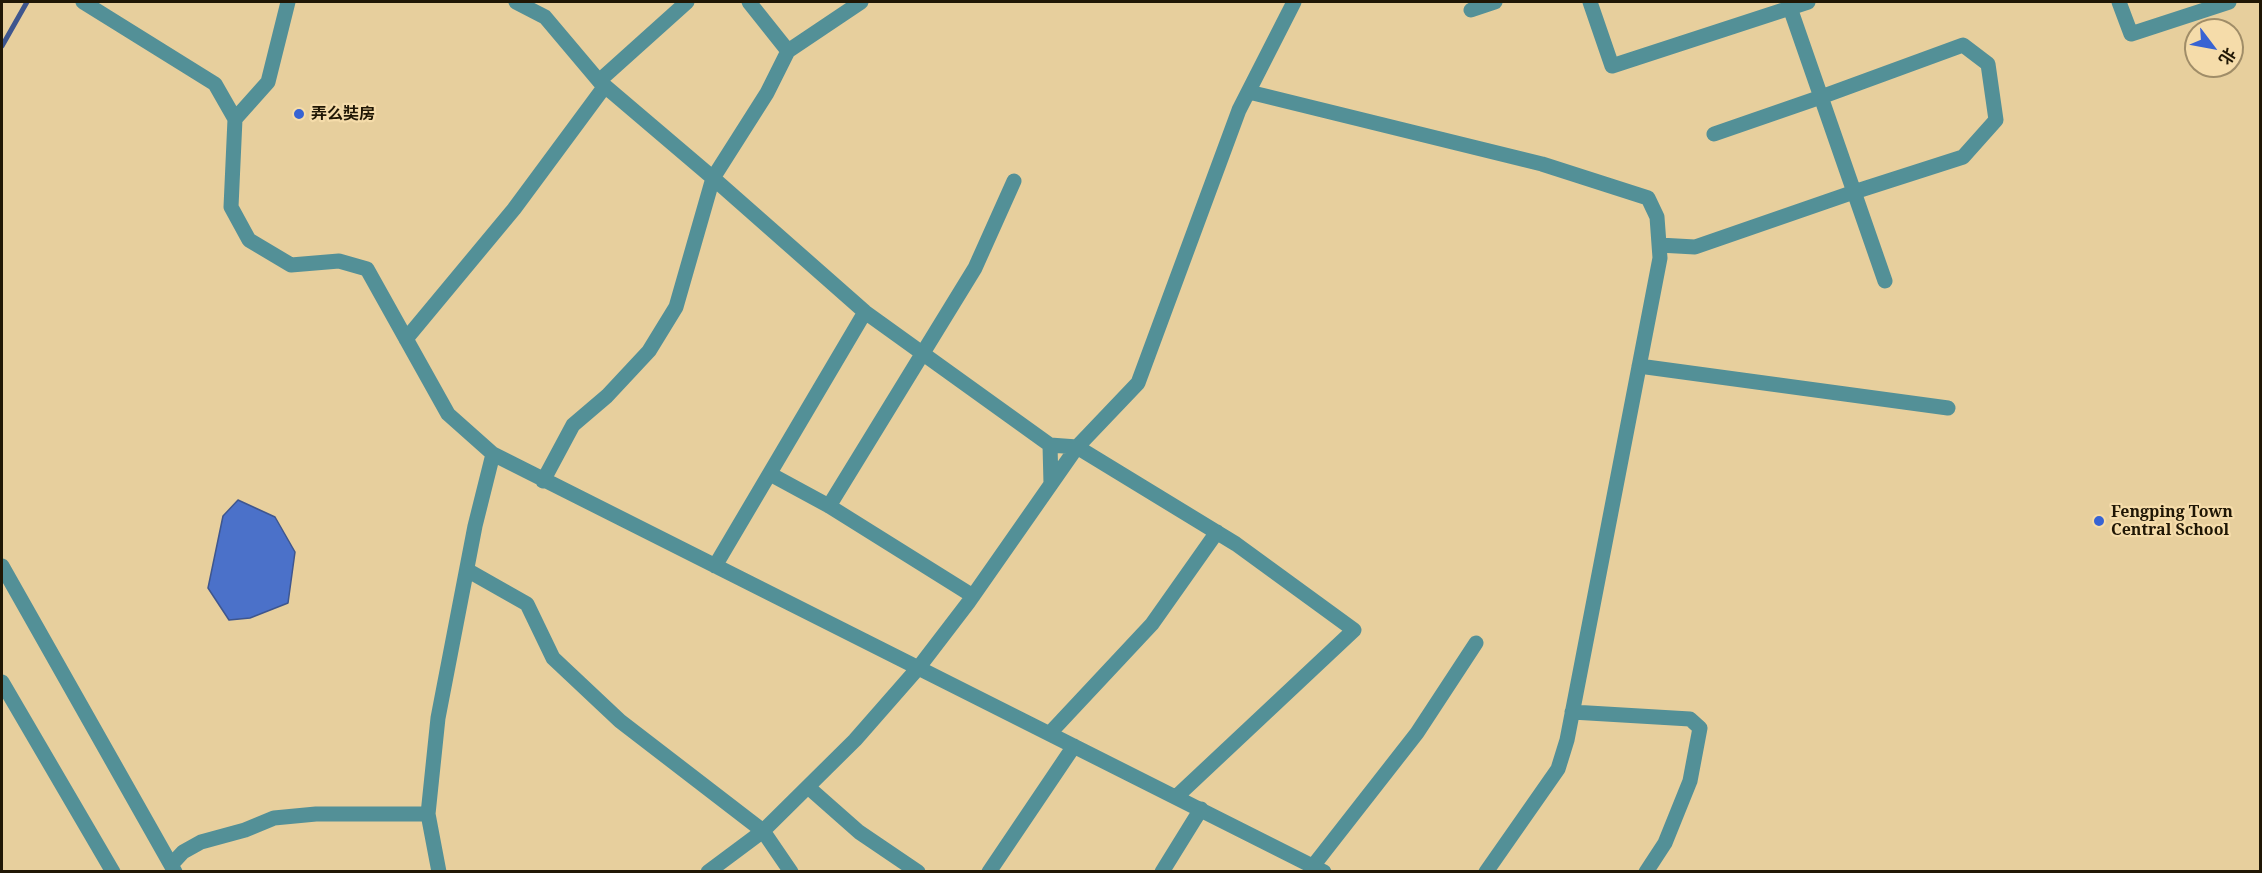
<!DOCTYPE html>
<meta charset="utf-8">
<style>
body{margin:0}
#map{position:relative;width:2262px;height:873px;overflow:hidden;background:#e7cf9d;font-family:"Noto Serif","Noto Sans SC",serif}
canvas{display:block}
.frame{position:absolute;inset:0;border:3px solid #201705;pointer-events:none}
.north{position:absolute;left:2184px;top:18px;width:60px;height:60px;box-sizing:border-box;background:#f5dcaa;border:2px solid #a08d68;border-radius:50%;rotate:122deg;font-size:16px;font-weight:700;line-height:24px;text-align:center;color:#201705}
.north::after{content:'';display:block;margin:auto;width:21px;height:27px;background:#3763d3;clip-path:polygon(50% 0,100% 100%,50% 72%,0 100%)}
</style>
<div id="map">
<canvas width="2262" height="873"></canvas>
<div class="frame"></div>
<div class="north">北</div>
</div>
<script>
const context = document.querySelector('canvas').getContext('2d');
context.lineJoin = 'round';
function fill(path, color) { context.fillStyle = color; context.fill(path, 'evenodd'); }
const shape = rows => new Path2D(rows.map(r => 'M' + r).join(''));
function strokePath(path, color, width, dash) { context.strokeStyle = color; context.lineWidth = width; context.lineCap = dash ? 'butt' : 'round'; context.setLineDash(dash || []); context.stroke(path); }
function label(font, color, halo, rows, align = 'center') {
  context.font = font + ' "Noto Serif","Noto Sans SC",serif'; context.lineWidth = 4.5; context.setLineDash([]); context.textBaseline = 'middle'; context.strokeStyle = halo; context.fillStyle = color; for (const [text, x, y, turn = 0] of rows) {
    context.save(); context.translate(x, y); context.rotate((+turn || 0) * Math.PI / 180); context.textAlign = isNaN(turn) ? turn : align; if (halo) context.strokeText(text, 0, 0); context.fillText(text, 0, 0); context.restore();
  }
}
const water = shape([
 [238,500,275,517,295,552,288,603,250,618,229,620,208,588,223,516,238,500]
]);
const stream = shape([
 [2,46,27,2]
]);
const minor = shape([
 [83,2,215,84,235,119,231,207,249,240,291,265,339,261,367,269,448,414,493,454,1324,872],
 [516,2,545,17,599,81,713,178,865,312,1050,445,1077,447,1236,544,1354,630,1176,797],
 [749,2,788,51],
 [1590,2,1612,66,1808,2],
 [1788,2,1885,281],
 [2119,2,2131,34,2229,2],
 [1471,10,1495,2],
 [599,81,687,2],
 [1249,92,1542,164,1648,198,1657,217,1660,258,1567,740,1558,769,1486,872],
 [235,119,268,82,288,2],
 [1659,245,1695,247,1854,192,1963,157,1996,120,1988,64,1963,45,1821,97,1714,134],
 [406,339,514,209,605,86],
 [1639,366,1948,408],
 [1050,445,1051,484],
 [770,474,829,506,973,596],
 [543,481,573,425,607,396,649,351,676,307,713,178,767,93,788,51,861,2],
 [829,506,975,268,1014,181],
 [2,566,175,872],
 [715,566,865,312],
 [467,570,527,604,553,658,620,721,763,831,791,872],
 [2,682,113,872],
 [1572,712,1690,719,1700,728,1690,781,1665,843,1646,872],
 [1050,733,1152,624,1217,532],
 [808,787,859,832,918,872],
 [171,865,183,852,201,842,245,830,274,818,316,814,428,814],
 [1313,866,1417,733,1476,643],
 [439,872,428,814,438,718,475,526,493,454],
 [708,872,763,831,855,740,919,667,968,603,1077,447,1138,383,1239,110,1294,2],
 [989,872,1074,746],
 [1162,872,1201,809]
]);
const markers = [
 [299,114,6,"#3763d3"],
 [2099,521,6,"#3763d3"]
];
const poiNames = [
 ["弄么奘房",311,114],
 ["Fengping Town",2111,512],
 ["Central School",2111,530]
];
fill(water, '#4b71c9');
strokePath(water, '#3e568e', 1.5);
strokePath(stream, '#3e568e', 5);
strokePath(minor, '#539097', 15);
for (const [x, y, r, color] of markers) { const dot = new Path2D(); dot.arc(x, y, r, 0, 2 * Math.PI); context.fillStyle = color; context.fill(dot); strokePath(dot, '#f5dcaa', 2); }
label('bold 16px', '#201705', '#f5dcaa', poiNames, 'left');
</script>
